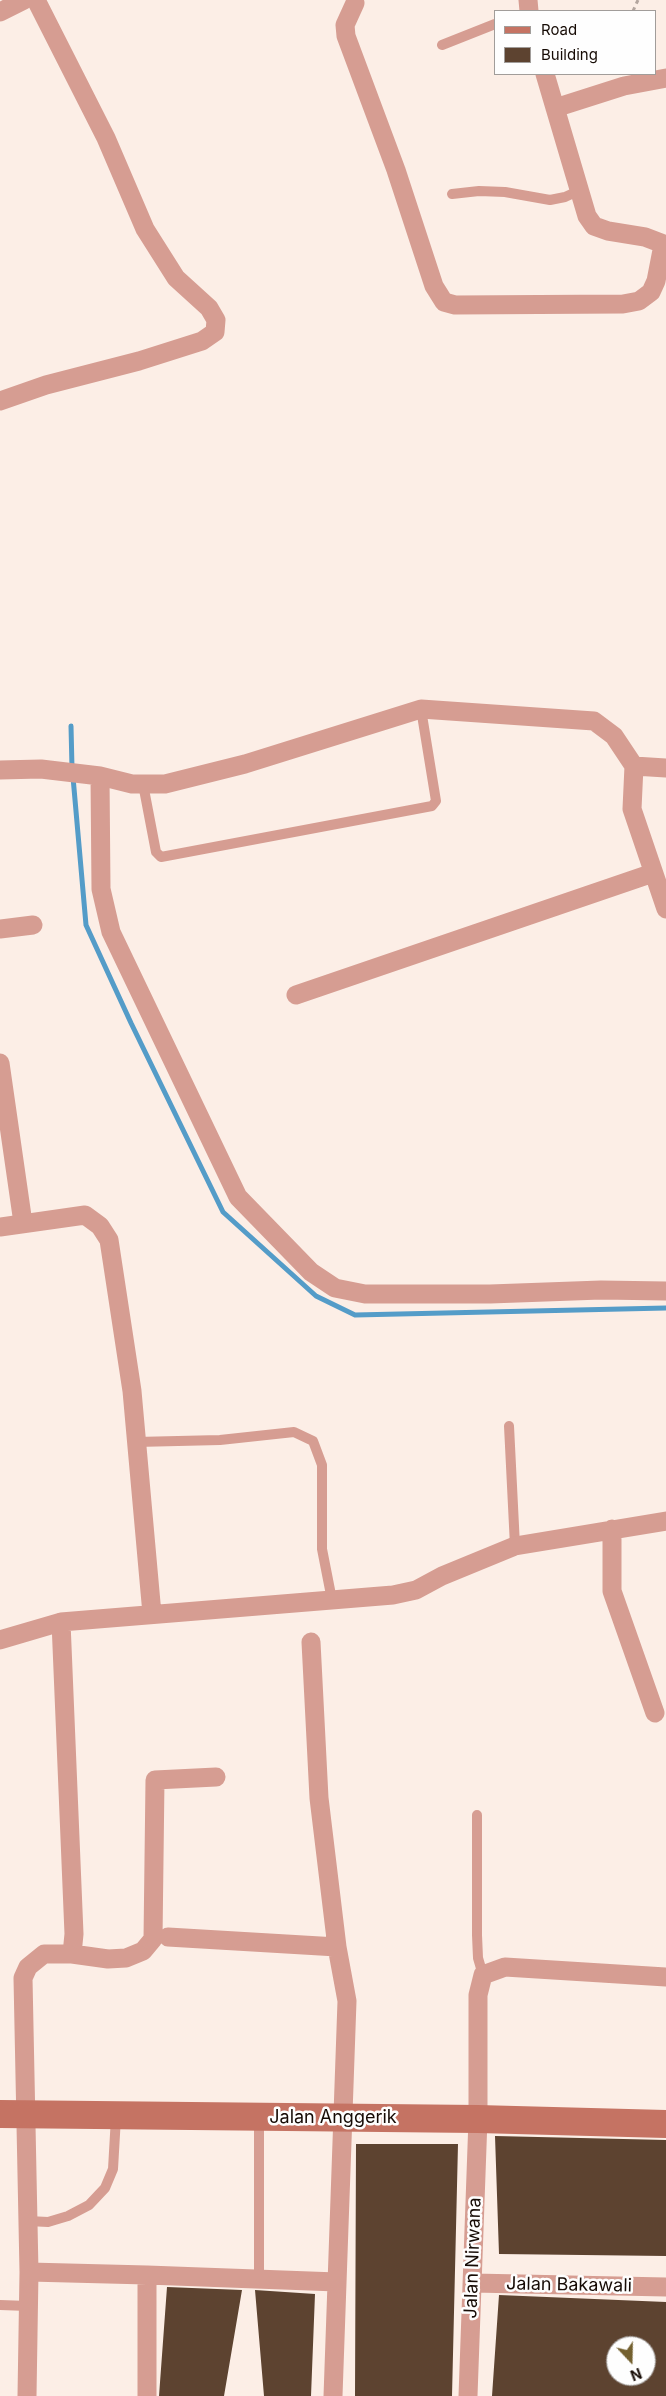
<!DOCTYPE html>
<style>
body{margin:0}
#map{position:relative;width:666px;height:2396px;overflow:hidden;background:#fceee6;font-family:Inter,sans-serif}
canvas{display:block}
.legend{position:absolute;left:494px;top:10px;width:162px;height:65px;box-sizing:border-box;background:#fefefe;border:1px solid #a19d9a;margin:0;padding:6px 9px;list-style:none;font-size:15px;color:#160b05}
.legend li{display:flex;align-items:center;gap:10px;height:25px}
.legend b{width:25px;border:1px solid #a19d9a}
.north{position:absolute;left:606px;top:2336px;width:50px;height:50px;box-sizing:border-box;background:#fefefe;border:1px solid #a19d9a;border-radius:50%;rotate:159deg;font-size:14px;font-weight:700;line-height:20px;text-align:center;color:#160b05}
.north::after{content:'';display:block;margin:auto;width:18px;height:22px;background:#73602f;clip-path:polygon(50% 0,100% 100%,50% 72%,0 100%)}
</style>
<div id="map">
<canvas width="666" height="2396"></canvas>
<ul class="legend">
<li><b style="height:6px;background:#c57363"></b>Road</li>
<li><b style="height:14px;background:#5d4330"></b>Building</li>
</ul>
<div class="north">N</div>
</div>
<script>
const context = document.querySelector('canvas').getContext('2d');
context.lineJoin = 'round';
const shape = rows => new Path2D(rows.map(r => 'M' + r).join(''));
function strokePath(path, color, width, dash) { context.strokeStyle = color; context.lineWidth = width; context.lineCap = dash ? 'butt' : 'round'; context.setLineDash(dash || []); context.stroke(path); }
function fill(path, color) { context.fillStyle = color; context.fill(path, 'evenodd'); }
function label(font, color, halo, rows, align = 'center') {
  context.font = font + ' Inter,sans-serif'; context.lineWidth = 5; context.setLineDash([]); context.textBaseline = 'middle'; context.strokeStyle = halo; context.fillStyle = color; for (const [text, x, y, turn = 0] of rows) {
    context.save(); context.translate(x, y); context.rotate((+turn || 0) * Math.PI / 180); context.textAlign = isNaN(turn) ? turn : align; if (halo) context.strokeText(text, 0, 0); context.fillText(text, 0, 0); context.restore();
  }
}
const stream = shape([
 [71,726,72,768],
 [73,777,86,925,131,1023,223,1212,316,1296,355,1315,666,1308]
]);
const building = shape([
 [495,2136,666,2140,666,2256,499,2254],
 [356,2144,458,2144,452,2396,355,2396],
 [167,2287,242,2290,224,2396,159,2396],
 [255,2290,315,2294,311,2396,264,2396],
 [499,2295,666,2302,666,2396,492,2396],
 [616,2346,646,2346,646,2376,616,2376]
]);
const path = shape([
 [633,11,638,0]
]);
const lane = shape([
 [442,45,495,24],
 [452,194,479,191,505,192,550,200,565,197,578,191],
 [143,784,156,852,161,857,432,806,436,801,421,709],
 [509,1426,515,1546],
 [136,1442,220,1440,294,1432,313,1441,322,1465,322,1549,332,1600],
 [477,1815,477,1935,478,1958,483,1975],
 [259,2118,259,2279],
 [28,2221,48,2222,68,2216,89,2205,105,2188,113,2169,116,2117],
 [0,2305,28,2306]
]);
const street = shape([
 [528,0,529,11],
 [355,3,345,25,346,36,396,170,434,286,444,302,455,305,623,304,639,301,651,292,656,281,663,245],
 [0,12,24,0],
 [545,74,587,216,594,226,608,231,645,237,666,245],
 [555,108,624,86,666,78],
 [0,401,46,385,139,361,202,341,215,332,216,320,209,308,176,278,145,229,106,138,36,0],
 [634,766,666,768],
 [0,770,41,769,100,776,132,784,165,784,245,764,421,709,594,721,614,736,634,766,632,809,666,909],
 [100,776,101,889,111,932,238,1197,311,1272,335,1288,365,1294,490,1294,601,1290,666,1291],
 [0,929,33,925],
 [296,995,653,873],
 [0,1063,23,1223],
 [0,1227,85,1215,100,1226,109,1240,132,1391,152,1614],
 [612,1529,612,1591,655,1713],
 [0,1640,61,1622,393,1595,416,1590,442,1576,515,1546,666,1521],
 [311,1642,319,1798,337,1947,347,2001,333,2396],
 [168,1937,337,1947],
 [72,1954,108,1959,126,1958,143,1951,153,1939,155,1780,216,1777],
 [29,2272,147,2275],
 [473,2283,666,2287],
 [27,2396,29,2272,23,1978,28,1967,44,1954,72,1954,74,1934,61,1622],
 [147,2396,147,2275,337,2282],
 [468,2396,478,2119,478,1995,483,1975,505,1967,666,1977]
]);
const secondary = shape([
 [0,2114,478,2119,666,2124]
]);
const streetNames = [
 ["Jalan Anggerik",333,2118],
 ["Jalan Nirwana",473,2258,-88],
 ["Jalan Bakawali",569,2285,1]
];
strokePath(stream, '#549cc8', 5);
fill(building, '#5d4330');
strokePath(path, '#b4a69f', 3, [4, 4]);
strokePath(lane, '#d69d92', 10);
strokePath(street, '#d69d92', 19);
strokePath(secondary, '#c57363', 28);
label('18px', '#160b05', '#fefefe', streetNames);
</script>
